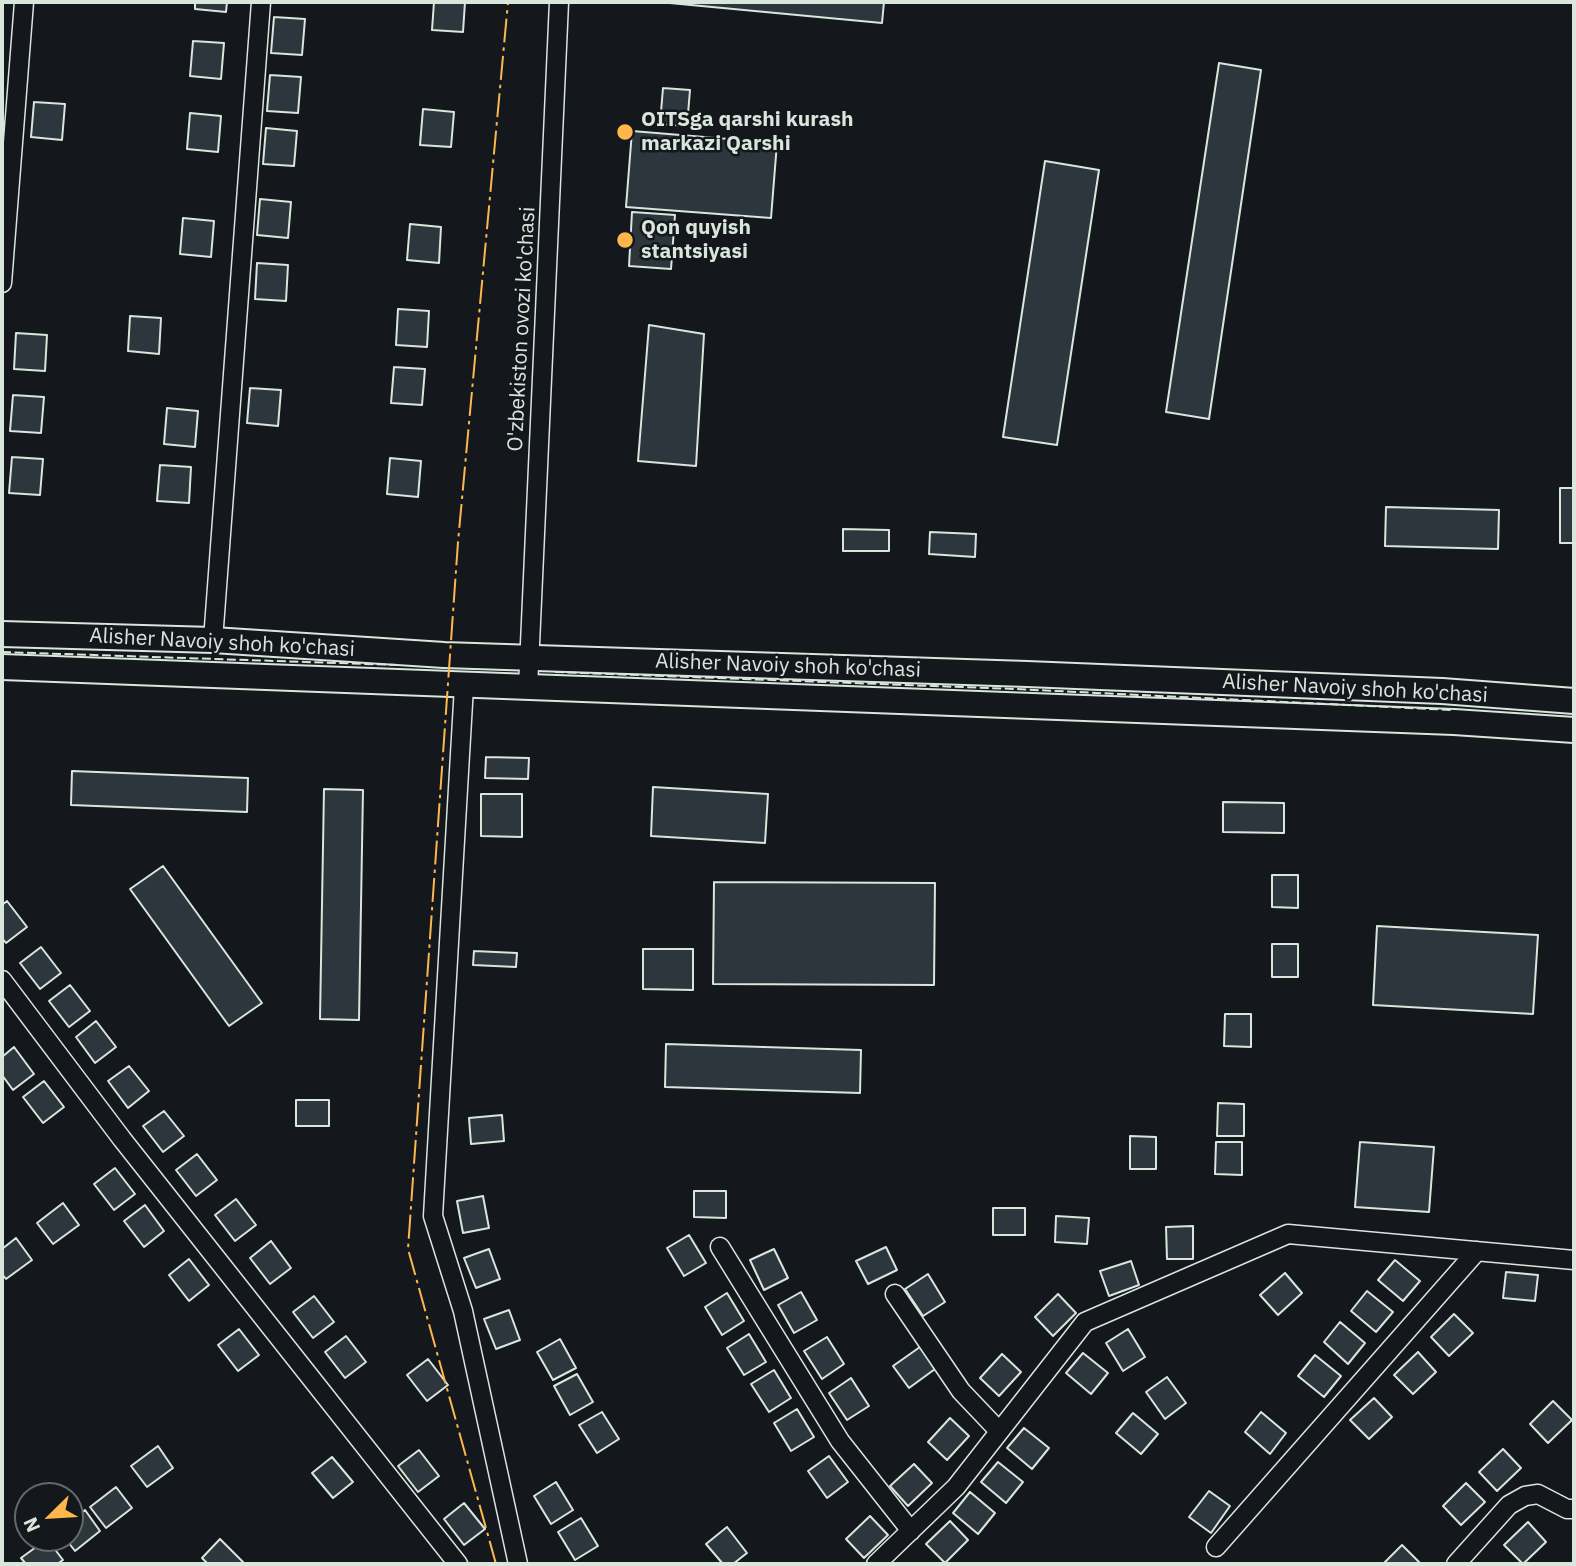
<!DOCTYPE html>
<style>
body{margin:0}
#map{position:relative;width:1576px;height:1566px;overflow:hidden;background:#14181c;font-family:"IBM Plex Sans",sans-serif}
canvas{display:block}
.frame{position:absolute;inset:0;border:4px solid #d8e6dc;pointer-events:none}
.north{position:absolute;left:14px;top:1482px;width:70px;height:70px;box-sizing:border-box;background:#14181c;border:2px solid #626a69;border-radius:50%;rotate:246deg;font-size:19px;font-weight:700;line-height:28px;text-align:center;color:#d8e6dc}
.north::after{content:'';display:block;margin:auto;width:24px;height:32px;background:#ffb74d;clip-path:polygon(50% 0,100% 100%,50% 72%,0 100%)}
</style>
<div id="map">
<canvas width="1576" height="1566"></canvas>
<div class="frame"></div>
<div class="north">N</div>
</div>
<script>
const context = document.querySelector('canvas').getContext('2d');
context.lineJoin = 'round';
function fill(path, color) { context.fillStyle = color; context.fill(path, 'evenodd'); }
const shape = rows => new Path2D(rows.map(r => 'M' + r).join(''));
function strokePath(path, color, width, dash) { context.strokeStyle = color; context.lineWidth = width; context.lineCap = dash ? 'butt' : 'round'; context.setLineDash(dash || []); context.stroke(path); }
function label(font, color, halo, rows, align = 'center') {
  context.font = font + ' "IBM Plex Sans",sans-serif'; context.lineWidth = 5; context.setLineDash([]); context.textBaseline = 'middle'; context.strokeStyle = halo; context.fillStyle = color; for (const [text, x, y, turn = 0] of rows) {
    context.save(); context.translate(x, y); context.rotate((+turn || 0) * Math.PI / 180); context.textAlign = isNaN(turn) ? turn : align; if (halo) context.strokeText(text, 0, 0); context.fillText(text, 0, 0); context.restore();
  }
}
const building = shape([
 [195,2,227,2,226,12,195,9,195,2],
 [434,2,465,2,463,32,432,30,434,2],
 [659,2,884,2,882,23,659,2],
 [274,17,305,19,302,55,271,53,274,17],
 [193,41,224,43,221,79,190,76,193,41],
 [1219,63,1261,70,1209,419,1166,412,1219,63],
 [270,75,301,77,298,113,267,111,270,75],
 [663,88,690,90,687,126,660,124,663,88],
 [34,102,65,104,62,140,31,137,34,102],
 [423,109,454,112,451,147,420,145,423,109],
 [190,113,221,116,218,152,187,149,190,113],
 [266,128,297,131,294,166,263,164,266,128],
 [632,131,777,143,771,218,626,207,632,131],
 [1045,161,1099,170,1057,445,1003,437,1045,161],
 [260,199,291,202,288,238,257,235,260,199],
 [632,212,675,215,671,269,629,266,632,212],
 [183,218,214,221,211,257,180,254,183,218],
 [410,224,441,227,439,263,407,260,410,224],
 [257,263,288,265,286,301,255,299,257,263],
 [398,309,429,311,427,347,396,345,398,309],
 [130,316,161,318,159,354,128,351,130,316],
 [649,325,704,334,696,466,638,461,649,325],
 [16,333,47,335,45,371,14,369,16,333],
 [394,367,425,369,422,405,391,403,394,367],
 [250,388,281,390,278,426,247,423,250,388],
 [13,395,44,397,41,433,10,431,13,395],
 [167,408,198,411,195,447,164,444,167,408],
 [12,457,43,459,40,495,9,493,12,457],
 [390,458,421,461,418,497,387,494,390,458],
 [160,465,191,467,189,503,157,501,160,465],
 [1560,488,1574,488,1574,543,1560,543,1560,488],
 [1386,507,1499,510,1498,549,1385,546,1386,507],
 [843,529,889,530,889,551,843,551,843,529],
 [930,532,976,534,975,557,929,554,930,532],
 [486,757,529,758,528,779,485,778,486,757],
 [72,771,248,778,247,812,71,805,72,771],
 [653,787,768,794,765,843,651,836,653,787],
 [324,789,363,790,359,1020,320,1019,324,789],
 [481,794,522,794,522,837,481,836,481,794],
 [1223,802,1284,803,1284,833,1223,832,1223,802],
 [163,866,262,1003,229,1026,130,889,163,866],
 [1272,875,1298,875,1298,908,1272,907,1272,875],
 [714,882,935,883,934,985,713,984,714,882],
 [7,901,27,927,6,943,2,938,2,905,7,901],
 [1377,926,1538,935,1533,1014,1373,1005,1377,926],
 [1272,944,1298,944,1298,977,1272,977,1272,944],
 [41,947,61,973,40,989,20,963,41,947],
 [643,949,693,949,693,990,643,989,643,949],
 [474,951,517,953,516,967,473,965,474,951],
 [70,985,90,1011,69,1027,49,1001,70,985],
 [1225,1014,1251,1014,1251,1047,1224,1046,1225,1014],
 [96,1021,116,1047,95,1063,76,1037,96,1021],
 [666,1044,861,1050,860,1093,665,1087,666,1044],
 [14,1047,34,1074,13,1090,2,1075,2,1057,14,1047],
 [129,1066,149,1091,128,1108,108,1081,129,1066],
 [44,1081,64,1107,43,1123,23,1097,44,1081],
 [296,1100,329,1100,329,1126,296,1126,296,1100],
 [1218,1103,1244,1104,1244,1136,1217,1136,1218,1103],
 [164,1111,184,1136,163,1152,143,1126,164,1111],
 [502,1115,504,1141,471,1144,469,1118,502,1115],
 [1130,1136,1156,1137,1156,1169,1130,1169,1130,1136],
 [1216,1142,1242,1142,1242,1175,1215,1174,1216,1142],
 [1360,1142,1434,1147,1429,1212,1355,1207,1360,1142],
 [197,1154,217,1180,196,1196,176,1170,197,1154],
 [115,1168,135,1194,114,1210,94,1184,115,1168],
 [694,1191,726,1191,726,1218,694,1217,694,1191],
 [483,1196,489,1228,463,1233,457,1201,483,1196],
 [236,1199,256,1225,235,1241,215,1215,236,1199],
 [63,1203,79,1225,53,1244,37,1223,63,1203],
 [145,1205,164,1231,144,1247,124,1221,145,1205],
 [993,1208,1025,1208,1025,1235,993,1235,993,1208],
 [1056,1216,1089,1218,1087,1244,1055,1242,1056,1216],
 [1193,1226,1193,1259,1167,1259,1166,1227,1193,1226],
 [689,1235,706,1263,684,1276,667,1248,689,1235],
 [16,1238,32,1260,6,1279,2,1274,2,1249,16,1238],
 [271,1241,291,1268,270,1284,250,1258,271,1241],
 [886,1247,897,1270,868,1284,856,1261,886,1247],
 [489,1249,500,1279,476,1288,464,1258,489,1249],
 [774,1249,788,1278,764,1290,750,1260,774,1249],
 [189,1259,209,1285,189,1301,169,1275,189,1259],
 [1395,1260,1420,1281,1403,1301,1378,1280,1395,1260],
 [1131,1261,1139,1285,1109,1296,1100,1271,1131,1261],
 [1506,1272,1538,1275,1535,1301,1503,1298,1506,1272],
 [1285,1273,1302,1293,1278,1315,1260,1295,1285,1273],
 [928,1274,945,1302,923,1316,905,1289,928,1274],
 [1367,1291,1393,1312,1376,1332,1351,1311,1367,1291],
 [801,1292,817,1320,794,1333,778,1305,801,1292],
 [727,1293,744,1321,722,1335,705,1307,727,1293],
 [1058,1294,1076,1313,1053,1336,1035,1317,1058,1294],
 [314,1296,334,1322,313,1338,293,1312,314,1296],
 [509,1310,520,1340,496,1349,484,1319,509,1310],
 [1454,1314,1473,1333,1449,1356,1431,1337,1454,1314],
 [1340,1322,1365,1343,1348,1364,1324,1342,1340,1322],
 [239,1329,259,1355,238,1371,218,1345,239,1329],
 [1128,1329,1145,1357,1123,1371,1106,1343,1128,1329],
 [749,1334,766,1362,744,1375,727,1348,749,1334],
 [346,1336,366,1362,345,1378,325,1352,346,1336],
 [827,1337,844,1364,822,1379,804,1351,827,1337],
 [560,1339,576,1368,553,1380,537,1352,560,1339],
 [920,1347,935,1369,909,1388,893,1366,920,1347],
 [1418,1352,1436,1372,1413,1394,1394,1375,1418,1352],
 [1083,1353,1108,1373,1091,1394,1066,1373,1083,1353],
 [1002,1354,1021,1372,999,1396,980,1378,1002,1354],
 [1315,1355,1341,1376,1324,1397,1298,1376,1315,1355],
 [428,1359,448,1385,427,1401,407,1375,428,1359],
 [774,1370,791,1398,769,1412,751,1384,774,1370],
 [577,1374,593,1402,570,1415,554,1386,577,1374],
 [1167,1377,1186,1403,1165,1419,1146,1392,1167,1377],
 [851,1378,869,1406,847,1420,829,1393,851,1378],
 [1374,1398,1392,1417,1369,1439,1350,1420,1374,1398],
 [1553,1401,1572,1420,1548,1443,1530,1424,1553,1401],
 [797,1409,814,1437,791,1451,774,1423,797,1409],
 [602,1412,619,1439,597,1453,579,1425,602,1412],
 [1261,1412,1286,1433,1270,1454,1245,1432,1261,1412],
 [1133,1413,1158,1434,1141,1454,1116,1433,1133,1413],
 [950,1418,969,1436,947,1460,928,1442,950,1418],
 [1024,1428,1049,1448,1032,1469,1007,1448,1024,1428],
 [158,1446,173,1468,147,1487,131,1466,158,1446],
 [1503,1449,1521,1468,1497,1491,1479,1472,1503,1449],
 [419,1450,439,1476,418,1492,398,1466,419,1450],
 [829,1456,848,1482,827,1498,808,1471,829,1456],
 [332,1457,353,1482,333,1498,312,1473,332,1457],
 [998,1462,1023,1482,1006,1503,981,1482,998,1462],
 [914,1464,932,1483,908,1506,890,1486,914,1464],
 [556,1482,573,1510,551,1524,534,1496,556,1482],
 [1466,1483,1485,1502,1461,1525,1443,1506,1466,1483],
 [116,1487,132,1508,106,1528,90,1507,116,1487],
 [1209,1491,1230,1506,1211,1533,1189,1517,1209,1491],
 [970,1492,995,1513,978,1534,953,1513,970,1492],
 [464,1503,485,1529,464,1545,444,1519,464,1503],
 [85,1510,100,1531,75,1551,65,1538,70,1538,70,1521,85,1510],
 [870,1516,888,1535,864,1558,846,1539,870,1516],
 [581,1518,598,1546,575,1560,558,1532,581,1518],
 [950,1521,968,1540,945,1563,926,1544,950,1521],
 [1528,1522,1546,1542,1523,1564,1504,1545,1528,1522],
 [727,1527,747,1553,733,1564,723,1564,706,1544,727,1527],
 [47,1539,63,1560,57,1564,26,1564,21,1558,47,1539],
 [220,1539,243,1562,241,1564,208,1564,202,1558,220,1539],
 [1402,1545,1421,1564,1383,1564,1402,1545]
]);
const minor = shape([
 [2,283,24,2],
 [213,640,261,2],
 [464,686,433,1216,463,1311,518,1564],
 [528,688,559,2],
 [2,980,122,1139,458,1564],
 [720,1247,840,1441,911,1531],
 [895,1294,961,1391,999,1431],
 [1216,1547,1477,1251],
 [876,1564,956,1487,1085,1322,1288,1234,1574,1260],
 [1456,1564,1509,1505,1525,1496,1538,1494,1567,1509,1574,1509]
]);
const secondary = shape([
 [2,634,213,640,444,655,1027,674,1442,691,1574,701],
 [2,667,1454,722,1574,730]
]);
const fence = shape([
 [2,652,398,665],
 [555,672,1015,689,1452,710]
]);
const power = shape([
 [496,1564,408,1249,458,542,508,2]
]);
const markers = [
 [625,132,9,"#ffb74d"],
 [625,240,9,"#ffb74d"]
];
const poiNames = [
 ["OITSga qarshi kurash",641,120],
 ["markazi Qarshi",641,144],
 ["Qon quyish",641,228],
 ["stantsiyasi",641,252]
];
const streetNames = [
 ["O'zbekiston ovozi ko'chasi",522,329,-87],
 ["Alisher Navoiy shoh ko'chasi",222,643,3],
 ["Alisher Navoiy shoh ko'chasi",788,666,2],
 ["Alisher Navoiy shoh ko'chasi",1355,689,3]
];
fill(building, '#2c363c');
strokePath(building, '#d8e6dc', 2);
strokePath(minor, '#d8e6dc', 21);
strokePath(secondary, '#d8e6dc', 28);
strokePath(minor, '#14181c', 18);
strokePath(secondary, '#14181c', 24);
strokePath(fence, '#d8e6dc', 2, [9, 3.5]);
strokePath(power, '#ffb74d', 2, [24, 5, 3.5, 5]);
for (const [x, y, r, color] of markers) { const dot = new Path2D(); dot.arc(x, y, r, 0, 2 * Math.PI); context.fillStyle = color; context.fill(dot); strokePath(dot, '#14181c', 2.5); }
label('bold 21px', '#d8e6dc', '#14181c', poiNames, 'left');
label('21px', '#d8e6dc', '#14181c', streetNames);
</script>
